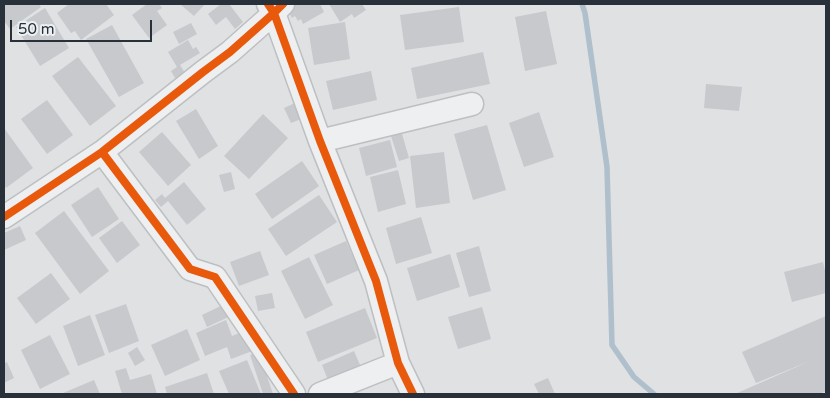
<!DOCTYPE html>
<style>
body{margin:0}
#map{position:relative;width:830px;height:398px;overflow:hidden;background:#dfe1e3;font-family:"Varela Round",sans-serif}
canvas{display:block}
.frame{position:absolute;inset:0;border:5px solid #28303a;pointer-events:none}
.scale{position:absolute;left:10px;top:20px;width:142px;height:22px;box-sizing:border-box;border:2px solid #28303a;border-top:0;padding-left:6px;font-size:15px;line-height:18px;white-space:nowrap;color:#28303a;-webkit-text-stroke:4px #ecf0f3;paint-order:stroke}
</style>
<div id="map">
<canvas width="830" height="398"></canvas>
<div class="frame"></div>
<div class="scale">50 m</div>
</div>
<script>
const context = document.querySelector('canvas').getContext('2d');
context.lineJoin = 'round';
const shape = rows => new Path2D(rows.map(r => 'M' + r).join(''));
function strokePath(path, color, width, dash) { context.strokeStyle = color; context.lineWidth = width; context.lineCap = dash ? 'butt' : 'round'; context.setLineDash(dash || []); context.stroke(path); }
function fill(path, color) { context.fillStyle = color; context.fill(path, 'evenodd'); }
const stream = shape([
 [582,4,585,13,607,167,612,345,634,377,654,394]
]);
const building = shape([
 [4,4,39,4,41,7,10,29,4,21],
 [69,4,106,4,114,15,81,40,75,31,71,33,57,13],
 [147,4,159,4,162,8,157,11,167,25,149,38,132,15],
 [180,4,205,4,194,16],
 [221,4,229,4,243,22,235,29,226,17,216,25,208,14],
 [284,4,320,4,324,12,303,24,301,19,298,21,295,16,292,18],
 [329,4,362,4,366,10,354,18,352,14,340,22],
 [459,7,464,42,405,50,400,15],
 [45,8,69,48,40,66,16,27],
 [546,11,557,64,525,71,515,17],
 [345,22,350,59,314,65,308,28],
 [191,23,197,34,179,44,173,32],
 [112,25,144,83,119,97,86,39],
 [188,40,193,49,196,47,200,53,180,65,185,73,175,78,171,71,177,67,168,52],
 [483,52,490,84,417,99,411,68],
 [78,57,116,106,90,126,52,76],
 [371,71,377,100,333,110,326,81],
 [706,84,742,87,739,111,704,108],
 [47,100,73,135,47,154,21,119],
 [295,103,301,119,291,123,284,108],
 [196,109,218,146,199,159,176,121],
 [539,112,554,157,524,167,509,123],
 [263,114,288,138,249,179,224,156],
 [487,125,506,190,473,200,454,134],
 [400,127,409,158,399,161,389,130],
 [4,128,33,168,6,188,4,185],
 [162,132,191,165,168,186,139,152],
 [390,140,397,167,366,176,359,148],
 [444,152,450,203,416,208,410,156],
 [302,161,319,186,272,219,255,194],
 [398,170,406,204,378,212,370,177],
 [231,172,235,189,224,192,219,175],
 [184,182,206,209,187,225,168,201,161,207,155,200,162,194,165,198],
 [98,187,119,219,92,237,71,205],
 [319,195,337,222,286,256,268,229],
 [64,211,109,271,80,294,35,233],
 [421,217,432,253,396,264,386,228],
 [122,221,140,245,117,263,99,238],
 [20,226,26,240,4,250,4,233],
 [346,241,359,270,327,284,314,255],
 [479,246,491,291,469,297,456,253],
 [260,251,269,275,239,286,230,262],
 [450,254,460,287,417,301,407,268],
 [309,257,333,305,305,319,281,271],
 [823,262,826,275,826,293,792,302,784,272],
 [51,273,70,299,36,324,17,298],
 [272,293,275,308,258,311,255,296],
 [229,302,235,314,207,327,202,315],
 [126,304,139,341,109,353,95,315],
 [482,307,491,339,458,349,448,317],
 [365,308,377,338,318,362,306,332],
 [90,315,105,355,78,366,63,326],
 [826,316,826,391,820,394,735,394,810,361,756,383,742,352],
 [226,320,232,336,247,330,255,350,231,359,227,347,205,356,196,333],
 [187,329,200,360,165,376,151,345],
 [50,335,70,374,40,389,21,350],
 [137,347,145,360,135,366,128,353],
 [354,351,360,365,328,380,322,365],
 [259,353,273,394,263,394,250,355],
 [247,360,261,394,229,394,219,371],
 [7,362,14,378,4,383,4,363],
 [126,368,130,380,151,374,157,394,122,394,115,371],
 [207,373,214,394,167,394,165,387],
 [548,378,555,394,539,394,534,384],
 [94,380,100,394,63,394,63,393]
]);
const minor = shape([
 [268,4,274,13,320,141,376,281,398,363,413,394],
 [320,141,472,104],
 [102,152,190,269,215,277,294,394],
 [4,217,102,152,203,72,230,52,274,13,283,4],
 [320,394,398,363]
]);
const cycleway = shape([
 [268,4,274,13,320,141,376,281,398,363,413,394],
 [102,152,190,269,215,277,294,394],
 [4,217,102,152,203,72,230,52,274,13,283,4]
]);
strokePath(stream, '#b0bfcc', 5.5);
fill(building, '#c7c9cc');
strokePath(minor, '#bdbfc1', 25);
strokePath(minor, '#eeeff1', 22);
strokePath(cycleway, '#e8590c', 8);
</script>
